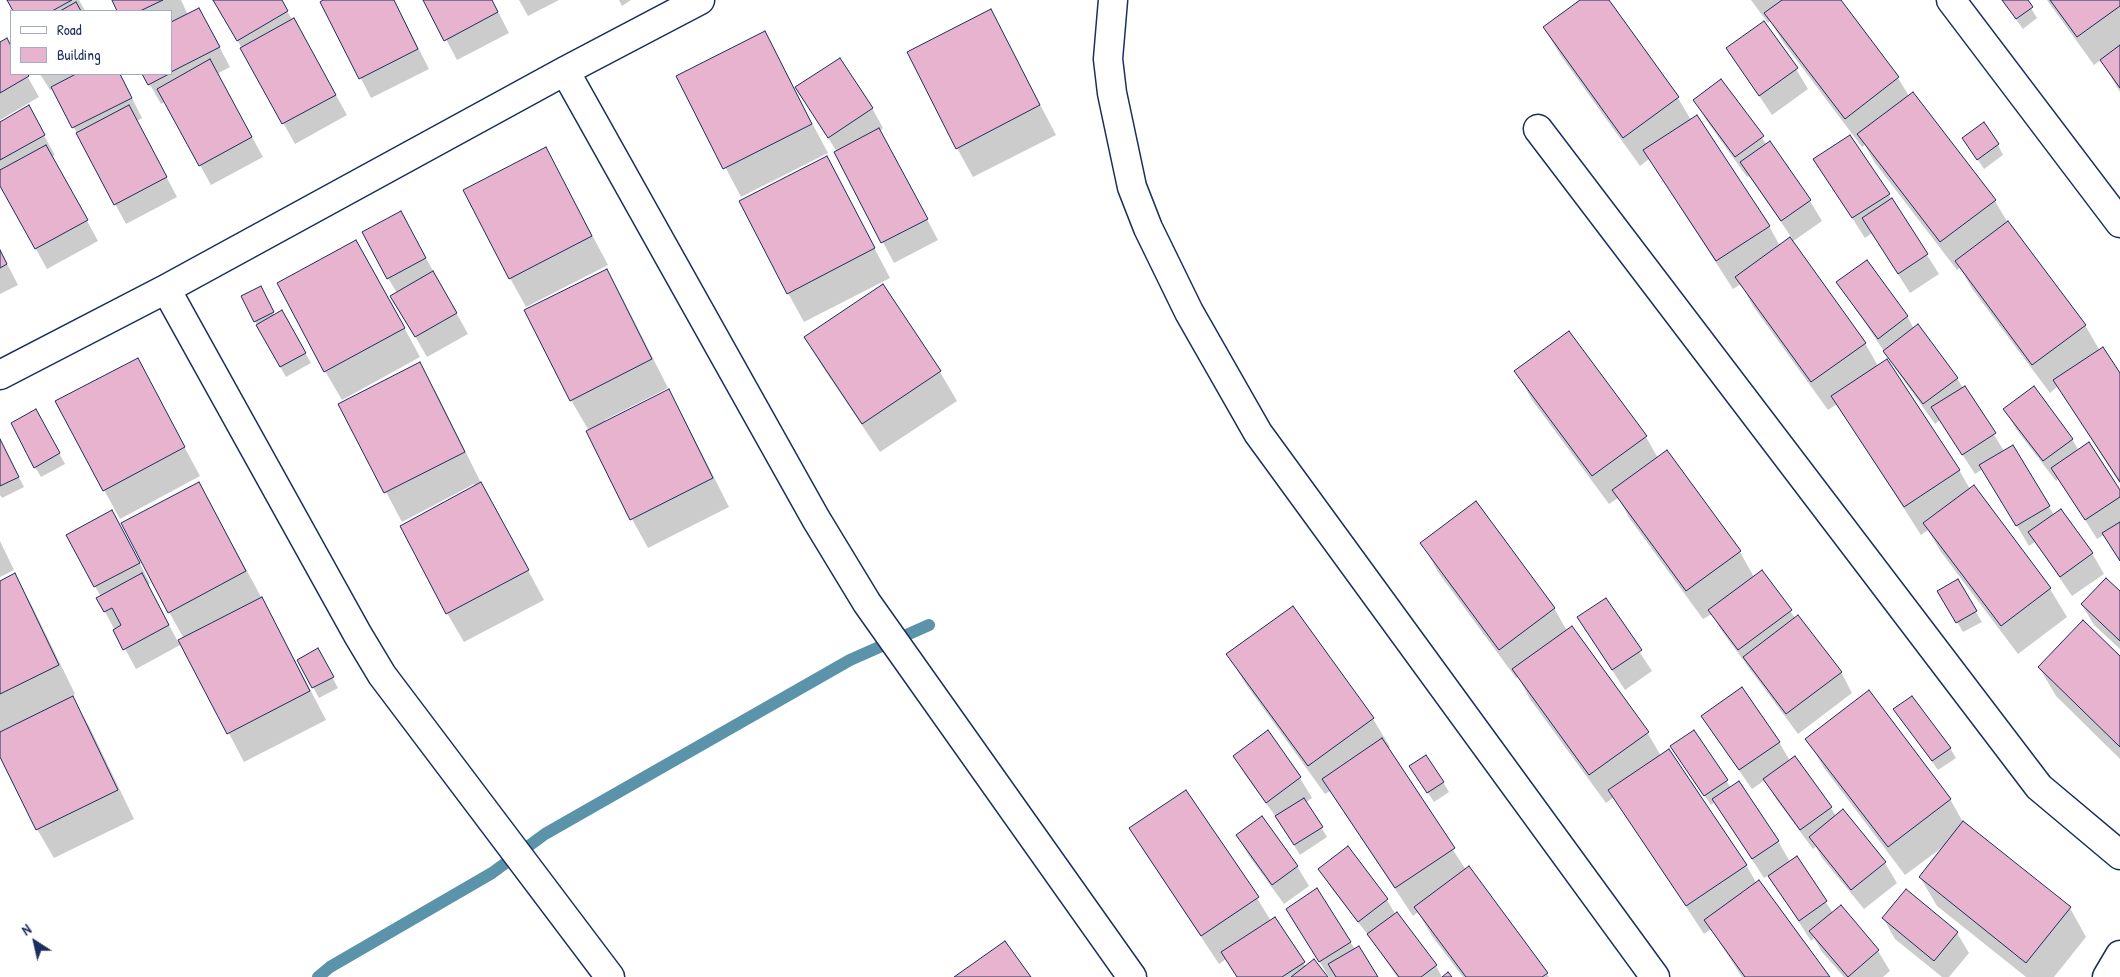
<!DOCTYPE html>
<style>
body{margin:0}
#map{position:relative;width:2120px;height:977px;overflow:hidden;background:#fff;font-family:"Patrick Hand",sans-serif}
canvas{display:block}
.legend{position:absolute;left:10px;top:10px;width:162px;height:65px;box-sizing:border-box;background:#fff;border:1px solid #a4acbf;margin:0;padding:6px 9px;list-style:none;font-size:15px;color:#1b2f5e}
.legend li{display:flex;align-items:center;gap:10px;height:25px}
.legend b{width:25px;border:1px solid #a4acbf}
.north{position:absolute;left:10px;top:917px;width:50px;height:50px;-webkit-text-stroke:4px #fff;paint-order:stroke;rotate:325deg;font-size:14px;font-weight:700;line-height:20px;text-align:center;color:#1b2f5e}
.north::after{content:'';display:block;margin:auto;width:18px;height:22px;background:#1b2f5e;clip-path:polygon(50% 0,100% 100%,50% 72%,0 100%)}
</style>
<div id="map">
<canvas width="2120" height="977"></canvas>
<ul class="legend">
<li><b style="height:6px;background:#fff"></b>Road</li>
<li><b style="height:14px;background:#e8b3ce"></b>Building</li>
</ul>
<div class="north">N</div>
</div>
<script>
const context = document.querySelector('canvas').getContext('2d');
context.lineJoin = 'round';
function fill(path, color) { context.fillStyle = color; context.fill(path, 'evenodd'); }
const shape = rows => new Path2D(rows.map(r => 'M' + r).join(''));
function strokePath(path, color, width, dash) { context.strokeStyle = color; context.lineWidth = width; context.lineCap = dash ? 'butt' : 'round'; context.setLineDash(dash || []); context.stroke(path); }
const shadow = shape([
 [8,0,79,0,85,11,15,11],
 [113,0,181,0,188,15,210,29,230,67,217,74,263,157,211,185,165,102,161,104,144,74,171,74,171,11,118,11],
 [215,0,280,0,305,40,347,115,295,144],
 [321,0,394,0,429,69,371,98],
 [425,0,492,0,509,33,457,60],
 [519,0,559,0,528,16],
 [619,0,631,0,622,6],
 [1582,0,1607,0,1678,98,1691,120,1769,226,1780,246,1792,238,1749,176,1747,177,1706,120,1695,100,1721,81,1767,145,1769,143,1810,201,1822,221,1792,242,1865,343,1878,366,1959,470,1970,489,1974,487,2050,589,2067,617,2018,654,1941,552,1928,530,1921,535,1837,404,1828,410,1753,306,1741,284,1733,289,1649,159,1640,166,1561,56,1544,28],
 [1751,0,1839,0,1898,78,1909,96,1995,201,2008,223,2085,325,2100,351,2120,375,2120,484,2058,386,2050,393,1973,290,1960,268,1957,270,1875,163,1865,145,1862,147,1783,42,1770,21,1768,23],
 [2002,0,2026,0,2037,18,2023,29],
 [2047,0,2120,0,2120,92,2101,60,2094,65],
 [991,11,1056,135,973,177,957,148],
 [764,33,828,153,741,197,678,77],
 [6,40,11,48,11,74,26,74,39,97,0,120,0,43],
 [1727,48,1796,69,1808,89,1772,115],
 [40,74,120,74,142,118,137,121,177,197,126,224,53,89,50,90],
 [797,88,872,108,883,128,880,131,938,240,894,263,836,153,837,152],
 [28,107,55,155,52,157,98,241,47,269,0,184,0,123],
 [1964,139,1998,145,2003,155,1984,169],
 [546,148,608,265,526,307,510,278],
 [827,158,890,278,804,322,788,293],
 [1827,179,1889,195,1939,274,1910,293,1872,233,1865,238],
 [412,233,468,334,427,357,392,296,397,293,388,278],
 [0,250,18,285,0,294],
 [373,270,420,357,342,400,325,371],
 [607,270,623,299,668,388,605,420,606,422,669,391,685,420,729,507,648,548,632,519,589,431,571,400],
 [1838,282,1907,316,1914,329,1957,378,1963,388,1964,387,2004,451,2012,446,2054,515,2092,553,2104,574,2072,596,2035,542,2029,546,1983,469,1975,474,1940,420,1935,424,1897,371],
 [882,286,940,372,957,401,880,452,822,366,805,338],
 [266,298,275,316,282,312,311,363,286,377,255,321],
 [137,359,200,476,120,519,104,490],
 [419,364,436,392,480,481,544,600,464,642,447,613,475,486,474,484,402,522,340,405],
 [1516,371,1646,437,1658,458,1667,452,1740,552,1754,577,1762,571,1795,618,1841,672,1852,693,1798,734,1721,630,1712,614,1703,619,1630,519,1618,498,1609,504,1532,400],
 [2005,409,2072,439,2079,451,2120,492,2120,561,2104,535,2097,539,2059,478,2056,481,2016,429],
 [41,420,65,464,41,477,35,467],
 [0,440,24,487,2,498,0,495],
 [199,483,278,628,326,720,244,762,182,644,136,669,105,612,101,597,95,586,123,532,150,583,148,585,178,642,184,639,169,612],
 [0,541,14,570,0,577],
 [1422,543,1554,608,1567,631,1647,732,1661,756,1746,865,1757,884,1828,977,1742,977,1711,929,1704,934,1614,797,1606,803,1530,699,1518,677,1516,678,1438,572],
 [14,575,31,604,75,694,71,696,89,726,134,819,54,858,37,829,0,754,0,582],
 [1957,581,1982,622,1963,632,1939,591],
 [2120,593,2120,649,2094,625,2082,605],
 [1605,600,1652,671,1625,690,1578,618],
 [1228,655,1373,719,1390,747,1387,749,1466,870,1549,977,1463,977,1432,936,1418,912,1413,916,1330,791,1325,794,1245,683],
 [2120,658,2120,759,2056,696,2039,667],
 [298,660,323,660,338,688,319,698],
 [1895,710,1950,748,1956,758,1938,770],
 [1703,716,1779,742,1790,761,1831,808,1836,816,1843,811,1885,863,1897,883,1864,909,1822,858,1816,847,1813,849,1776,799,1765,780,1752,789,1715,736],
 [1694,731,1731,788,1778,841,1790,862,1796,858,1833,913,1840,907,1878,951,1890,971,1883,977,1844,977,1822,952,1814,938,1811,941,1769,875,1764,878,1715,802,1711,805,1677,756],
 [1267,732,1300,778,1312,798,1306,802,1327,837,1300,855,1279,821,1246,776,1234,756],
 [1807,739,1950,799,1964,824,2070,908,2086,937,2054,977,2026,977,1937,906,1920,877,1944,846,1905,875,1824,768],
 [1417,776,1443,782,1449,792,1434,802],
 [1131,828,1257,898,1271,921,1275,919,1306,967,1326,977,1237,977,1226,959,1219,964,1148,857],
 [1237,836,1297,866,1309,886,1284,904,1249,856],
 [1348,848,1387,900,1396,915,1397,914,1436,966,1442,977,1397,977,1372,940,1332,889,1320,869],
 [1883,918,1957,933,1969,953,1949,977,1942,977,1895,939],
 [1299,929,1350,942,1376,977,1329,977]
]);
const stream = shape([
 [318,977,330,967,492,873,545,834,850,660,929,625]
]);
const building = shape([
 [7,0,72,0,52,11,13,11,7,0],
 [112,0,163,0,140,11,117,11,112,0],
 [213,0,282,0,288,11,237,41,213,0],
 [323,0,394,0,418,49,359,79,320,2,323,0],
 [423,0,492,0,498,12,444,41,423,0],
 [1580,0,1609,0,1679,97,1623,138,1543,27,1580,0],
 [1782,0,1841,0,1899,77,1845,119,1764,13,1782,0],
 [2002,0,2028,0,2033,7,2016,19,2002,0],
 [2050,0,2120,0,2120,6,2077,37,2050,0],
 [76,2,81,11,60,11,76,2],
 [199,8,220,47,171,72,171,22,199,8],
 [991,9,1040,105,956,149,907,52,991,9],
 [294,18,336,95,282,124,240,48,294,18],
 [1764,21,1798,68,1759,96,1726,48,1764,21],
 [765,31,812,124,723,169,676,76,765,31],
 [7,38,11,46,11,74,27,74,29,76,0,93,0,42,7,38],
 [2120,45,2120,88,2100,60,2120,45],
 [840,58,873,108,828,138,795,87,840,58],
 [210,59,252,137,199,166,157,89,210,59],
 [76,74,120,74,132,98,72,128,51,87,76,74],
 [142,74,169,74,148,85,142,74],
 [1721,79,1764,136,1735,157,1693,100,1721,79],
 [1913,92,1996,200,1940,242,1857,134,1913,92],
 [29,105,45,135,0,160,0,122,29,105],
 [129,105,167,177,114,205,76,133,129,105],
 [1697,115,1770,226,1716,261,1643,150,1697,115],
 [1984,122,1999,144,1977,160,1962,138,1984,122],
 [879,128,928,219,881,243,834,152,879,128],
 [1850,135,1890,194,1852,218,1813,159,1850,135],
 [1770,141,1811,200,1781,221,1740,162,1770,141],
 [46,145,88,220,35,249,0,186,0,170,46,145],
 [546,147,592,236,509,279,463,190,546,147],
 [827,156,875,248,787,294,739,201,827,156],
 [1892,198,1928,254,1898,274,1862,218,1892,198],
 [401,211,426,258,387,279,362,232,401,211],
 [2008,221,2086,325,2032,365,1955,261,2008,221],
 [1790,237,1866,343,1811,382,1735,277,1790,237],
 [356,240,405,328,324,372,277,283,356,240],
 [0,250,7,264,0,268,0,250],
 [1867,260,1908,316,1878,339,1836,282,1867,260],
 [607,269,652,359,570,401,524,310,607,269],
 [433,271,457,313,415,337,390,296,433,271],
 [883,284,941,371,862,424,804,337,883,284],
 [261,286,274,312,254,322,241,296,261,286],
 [282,310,306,353,280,367,256,325,282,310],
 [1918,324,1958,378,1923,404,1883,351,1918,324],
 [1569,331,1647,436,1592,476,1514,371,1569,331],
 [2103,347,2120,373,2120,482,2053,380,2103,347],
 [138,358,185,447,103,491,55,401,138,358],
 [1887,359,1960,470,1904,507,1831,396,1887,359],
 [420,362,465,452,384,493,338,404,420,362],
 [1965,386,1996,433,1962,455,1931,407,1965,386],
 [2034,386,2073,439,2043,461,2003,409,2034,386],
 [669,389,713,478,630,520,586,431,669,389],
 [36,409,60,453,34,468,11,423,36,409],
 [0,439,19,477,0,486,0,439],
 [2089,442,2120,490,2120,497,2085,520,2051,468,2089,442],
 [2013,445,2050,506,2016,526,1979,465,2013,445],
 [1667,450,1741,551,1686,591,1612,490,1667,450],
 [199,482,246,571,168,613,121,523,199,482],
 [481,482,529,570,446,614,400,526,481,482],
 [1974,485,2051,588,2001,626,1923,523,1974,485],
 [1476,501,1555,608,1499,650,1420,543,1476,501],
 [2061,509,2093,553,2060,577,2028,532,2061,509],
 [112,510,140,563,94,587,66,535,112,510],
 [2120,522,2120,561,2102,533,2120,522],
 [1762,570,1792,610,1738,650,1708,610,1762,570],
 [15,573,59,665,0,694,0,581,15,573],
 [142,573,169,625,123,650,113,630,121,625,112,608,104,612,96,598,142,573],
 [2106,578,2120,591,2120,641,2081,604,2106,578],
 [1958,579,1977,611,1956,623,1937,591,1958,579],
 [262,597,310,691,227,734,178,640,262,597],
 [1606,598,1642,650,1612,670,1577,617,1606,598],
 [1293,606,1374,718,1308,766,1226,654,1293,606],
 [1798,615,1842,672,1786,714,1743,657,1798,615],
 [2083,620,2120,656,2120,747,2038,667,2083,620],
 [1572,626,1649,732,1589,775,1512,669,1572,626],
 [318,648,334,677,312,688,297,660,318,648],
 [1742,687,1780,742,1739,770,1701,716,1742,687],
 [1869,690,1951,799,1888,847,1805,739,1869,690],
 [73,696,118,790,36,830,0,757,0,732,73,696],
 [1912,696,1951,748,1932,761,1893,709,1912,696],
 [1268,730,1301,777,1266,803,1233,756,1268,730],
 [1694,730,1728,780,1704,796,1670,746,1694,730],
 [1382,738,1455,848,1395,888,1322,779,1382,738],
 [1669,749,1747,865,1686,906,1608,790,1669,749],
 [1426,755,1444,782,1427,793,1409,766,1426,755],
 [1795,756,1832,807,1800,830,1763,779,1795,756],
 [1739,781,1779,841,1752,859,1712,799,1739,781],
 [1186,790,1259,897,1201,936,1129,828,1186,790],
 [1304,798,1323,827,1294,845,1275,816,1304,798],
 [1843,809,1886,862,1851,890,1809,837,1843,809],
 [1262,816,1298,866,1272,885,1236,835,1262,816],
 [1963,821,2071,907,2026,963,1919,877,1963,821],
 [1348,846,1388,899,1358,922,1318,869,1348,846],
 [1797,856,1827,901,1799,921,1768,876,1797,856],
 [1469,866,1548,973,1542,977,1466,977,1414,907,1469,866],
 [1759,880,1830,977,1745,977,1704,920,1759,880],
 [1317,888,1351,942,1319,962,1286,909,1317,888],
 [1906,889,1958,932,1934,961,1882,918,1906,889],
 [1841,905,1879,950,1848,977,1809,931,1841,905],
 [1397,912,1437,965,1421,977,1399,977,1367,934,1397,912],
 [1275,917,1305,962,1282,977,1237,977,1221,952,1275,917],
 [1005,941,1031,977,954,977,1005,941],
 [1359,946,1378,977,1336,977,1328,964,1359,946],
 [1314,959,1328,977,1291,977,1314,959],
 [1448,972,1452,977,1442,977,1448,972]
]);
const street = shape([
 [1113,0,1108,59,1112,93,1132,187,1148,228,1189,312,1258,433,1655,977],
 [1951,0,2120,223],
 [565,71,816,519,867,603,1132,977],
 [1538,129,2039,787,2120,855],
 [166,289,358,635,382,675,610,977],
 [0,375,166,289,565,71,700,0],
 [2107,977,2120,955]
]);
fill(shadow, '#0003');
strokePath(stream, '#5a93aa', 12);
fill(building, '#e8b3ce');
strokePath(building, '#1b2f5e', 1);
strokePath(street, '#1b2f5e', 31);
strokePath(street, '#fff', 28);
</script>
